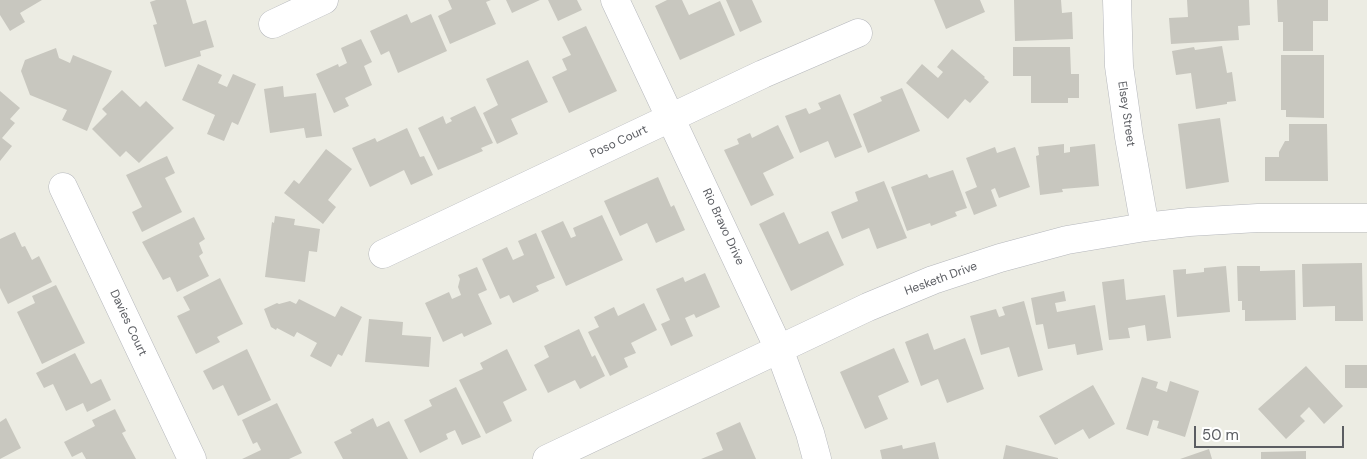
<!DOCTYPE html>
<style>
body{margin:0}
#map{position:relative;width:1367px;height:459px;overflow:hidden;background:#ecece3;font-family:"DM Sans",sans-serif}
canvas{display:block}
.scale{position:absolute;left:1194px;top:426px;width:150px;height:22px;box-sizing:border-box;border:2px solid #5b5d62;border-top:0;padding-left:6px;font-size:15px;line-height:18px;white-space:nowrap;color:#5b5d62;-webkit-text-stroke:4px #fff;paint-order:stroke}
</style>
<div id="map">
<canvas width="1367" height="459"></canvas>
<div class="scale">50 m</div>
</div>
<script>
const context = document.querySelector('canvas').getContext('2d');
context.lineJoin = 'round';
function fill(path, color) { context.fillStyle = color; context.fill(path, 'evenodd'); }
const shape = rows => new Path2D(rows.map(r => 'M' + r).join(''));
function strokePath(path, color, width, dash) { context.strokeStyle = color; context.lineWidth = width; context.lineCap = dash ? 'butt' : 'round'; context.setLineDash(dash || []); context.stroke(path); }
function label(font, color, halo, rows, align = 'center') {
  context.font = font + ' "DM Sans",sans-serif'; context.lineWidth = 4; context.setLineDash([]); context.textBaseline = 'middle'; context.strokeStyle = halo; context.fillStyle = color; for (const [text, x, y, turn = 0] of rows) {
    context.save(); context.translate(x, y); context.rotate((+turn || 0) * Math.PI / 180); context.textAlign = isNaN(turn) ? turn : align; if (halo) context.strokeText(text, 0, 0); context.fillText(text, 0, 0); context.restore();
  }
}
const building = shape([
 [0,0,42,0,20,13,25,22,10,31,0,15],
 [156,0,186,0,193,24,206,20,214,47,200,51,201,56,165,67,153,25,157,24,150,2],
 [448,0,491,0,486,2,496,24,450,44,438,16,452,9],
 [506,0,540,0,512,13],
 [548,0,577,0,582,10,558,21],
 [667,0,682,0,689,15,720,1,735,35,680,60,655,6],
 [726,0,752,0,762,22,740,32],
 [934,0,980,0,985,12,946,29],
 [1014,0,1061,0,1062,13,1072,12,1073,39,1015,41],
 [1187,0,1249,0,1250,25,1238,26,1239,40,1171,44,1169,18,1188,17],
 [1277,0,1328,0,1328,21,1313,21,1313,51,1283,51,1283,22,1278,22],
 [407,14,411,23,431,14,447,51,398,73,389,51,381,55,370,31],
 [586,26,617,91,569,113,552,77,567,70,562,59,571,55,562,37],
 [361,39,372,62,364,66,372,85,345,98,349,106,334,113,316,74,338,64,339,67,347,63,341,48],
 [1222,46,1227,73,1232,72,1236,101,1227,102,1227,104,1196,109,1191,73,1176,75,1172,51,1194,47,1195,50],
 [1013,47,1070,47,1071,74,1079,74,1079,98,1068,98,1068,103,1031,103,1031,76,1013,76],
 [56,48,59,58,70,63,73,55,112,71,87,131,62,120,67,110,30,95,21,71,25,60],
 [952,49,985,77,984,78,989,82,970,103,965,99,948,119,906,83,922,64,938,78,943,72,937,67],
 [1281,55,1324,55,1324,118,1286,117,1286,110,1281,110],
 [528,60,548,102,511,119,518,134,497,144,483,113,498,105,486,79],
 [198,64,222,75,218,83,227,87,233,74,256,84,238,125,232,122,224,141,207,134,215,115,182,100],
 [283,86,284,97,316,93,322,136,306,138,304,128,270,133,264,89],
 [902,88,920,131,868,153,853,114,882,101,880,97],
 [122,90,140,107,146,101,174,128,139,163,126,151,120,157,92,129,107,114,102,109],
 [0,91,20,108,10,119,15,123,2,138,12,146,0,161],
 [840,94,862,147,835,158,828,141,800,153,785,116,806,108,809,114,821,109,818,103],
 [475,106,493,143,481,148,483,151,438,170,418,128,443,116,446,124,452,121,450,118],
 [1220,118,1229,182,1186,189,1178,124],
 [1289,124,1327,124,1328,181,1265,181,1265,157,1279,157,1279,152,1285,141,1289,141],
 [778,125,794,158,763,173,774,195,751,206,724,150,739,144,737,139,750,133,752,138],
 [407,128,420,157,424,156,433,175,411,185,404,170,370,187,352,148,375,138,377,142],
 [1064,144,1064,153,1070,152,1070,147,1095,144,1099,186,1062,189,1063,192,1040,195,1036,156,1039,155,1038,147],
 [995,147,997,153,1015,147,1030,187,999,198,995,188,991,190,997,206,974,215,965,192,977,187,966,158],
 [326,149,352,169,328,200,336,207,323,224,284,193,294,180,299,184],
 [167,156,175,173,165,178,182,212,142,232,132,212,142,207,126,175],
 [953,170,967,208,955,212,957,216,931,226,930,223,907,231,891,187,927,174,929,178],
 [658,177,671,207,674,205,685,230,656,243,647,223,620,236,604,201],
 [884,181,907,238,877,249,869,228,842,239,831,212,858,201,855,192],
 [784,212,799,244,828,231,844,265,791,291,759,224],
 [602,215,623,260,566,286,541,231,563,221,571,238,576,236,573,228],
 [275,216,295,219,294,225,320,229,317,252,309,251,305,282,265,277,272,222,274,223],
 [194,217,205,239,199,243,203,253,199,256,209,276,177,292,170,277,163,280,142,242],
 [15,232,22,247,25,246,32,260,39,256,52,282,8,304,0,288,0,239],
 [536,233,555,278,536,286,539,291,513,303,509,295,500,299,482,259,507,247,513,260,524,255,518,241],
 [1362,263,1363,321,1335,321,1335,306,1303,307,1302,264],
 [1226,266,1230,312,1177,317,1173,270,1186,269,1186,274,1204,272,1204,268],
 [1237,266,1260,266,1260,271,1295,270,1296,320,1245,321,1245,310,1242,310,1242,301,1238,301],
 [477,267,487,290,478,294,492,324,464,337,462,333,443,342,425,303,449,292,452,299,461,295,458,287,460,279,458,275],
 [705,273,720,307,696,318,694,314,685,318,693,336,671,346,661,324,670,320,656,289,683,277,685,282],
 [220,278,243,324,217,337,220,342,196,354,177,316,190,310,183,297],
 [1124,279,1126,300,1165,295,1171,338,1147,341,1145,325,1128,328,1130,338,1109,340,1102,282],
 [56,285,85,343,42,364,17,312,35,303,32,296],
 [1064,291,1066,301,1055,303,1057,312,1095,305,1103,350,1077,355,1075,344,1048,349,1043,324,1036,325,1031,298],
 [299,299,335,317,341,306,362,317,342,356,338,354,331,367,310,356,317,343,297,332,294,337,277,328,276,330,271,327,264,309,277,303,279,304,290,301,296,304],
 [1024,301,1043,370,1018,377,1009,347,981,355,970,316,996,309,999,317,1005,315,1002,307],
 [644,303,657,330,631,343,636,353,624,358,628,367,610,376,588,332,599,327,594,317,614,307,618,316],
 [369,319,403,322,402,335,431,337,429,367,365,362],
 [579,329,592,357,595,355,605,376,580,389,575,380,548,393,534,365,549,357,544,346],
 [928,333,934,350,965,338,984,389,947,403,938,379,921,386,905,342],
 [894,348,909,382,878,396,888,419,865,429,840,372],
 [247,349,271,400,238,416,223,385,213,390,203,371],
 [507,349,527,390,503,402,512,421,486,434,459,380,483,369,480,363],
 [75,353,91,384,101,379,111,400,87,412,83,403,66,411,53,384,44,388,36,373],
 [1345,365,1367,365,1367,388,1345,388],
 [1306,366,1343,406,1324,424,1309,407,1300,416,1305,421,1286,439,1258,409],
 [1142,377,1158,382,1156,388,1167,392,1170,381,1199,391,1185,437,1157,428,1159,421,1153,420,1148,436,1126,429],
 [1093,385,1115,424,1089,439,1083,429,1055,445,1039,416],
 [456,387,481,437,462,445,455,430,446,434,448,439,420,453,404,420,432,406,429,400],
 [277,403,302,453,289,459,242,459,261,450,257,442,253,444,242,420],
 [115,409,126,431,122,433,136,459,86,459,82,452,72,457,64,442,95,426,92,420],
 [6,418,21,448,0,459,0,422],
 [373,418,377,427,389,421,408,459,343,459,334,442,352,433,350,430],
 [740,422,756,459,701,459,723,450,716,433],
 [935,442,939,459,882,459,880,450,902,445,903,449],
 [1006,445,1058,458,1058,459,1003,459],
 [1209,449,1212,459,1180,459],
 [1306,451,1306,459,1261,459,1261,452]
]);
const minor = shape([
 [615,0,779,349,810,433,817,459],
 [1117,0,1119,66,1129,137,1145,227],
 [273,24,324,0],
 [63,187,192,459],
 [383,254,763,74,858,33],
 [547,459,868,307,933,280,1000,258,1067,240,1145,227,1189,222,1258,218,1367,218]
]);
const streetNames = [
 ["Elsey Street",1126,114,82],
 ["Poso Court",619,142,-25],
 ["Rio Bravo Drive",723,227,65],
 ["Hesketh Drive",941,279,-20],
 ["Davies Court",128,323,65]
];
fill(building, '#c8c7bf');
strokePath(minor, '#b5b7bc', 29);
strokePath(minor, '#fff', 28);
label('12px', '#5b5d62', '#fff', streetNames);
</script>
